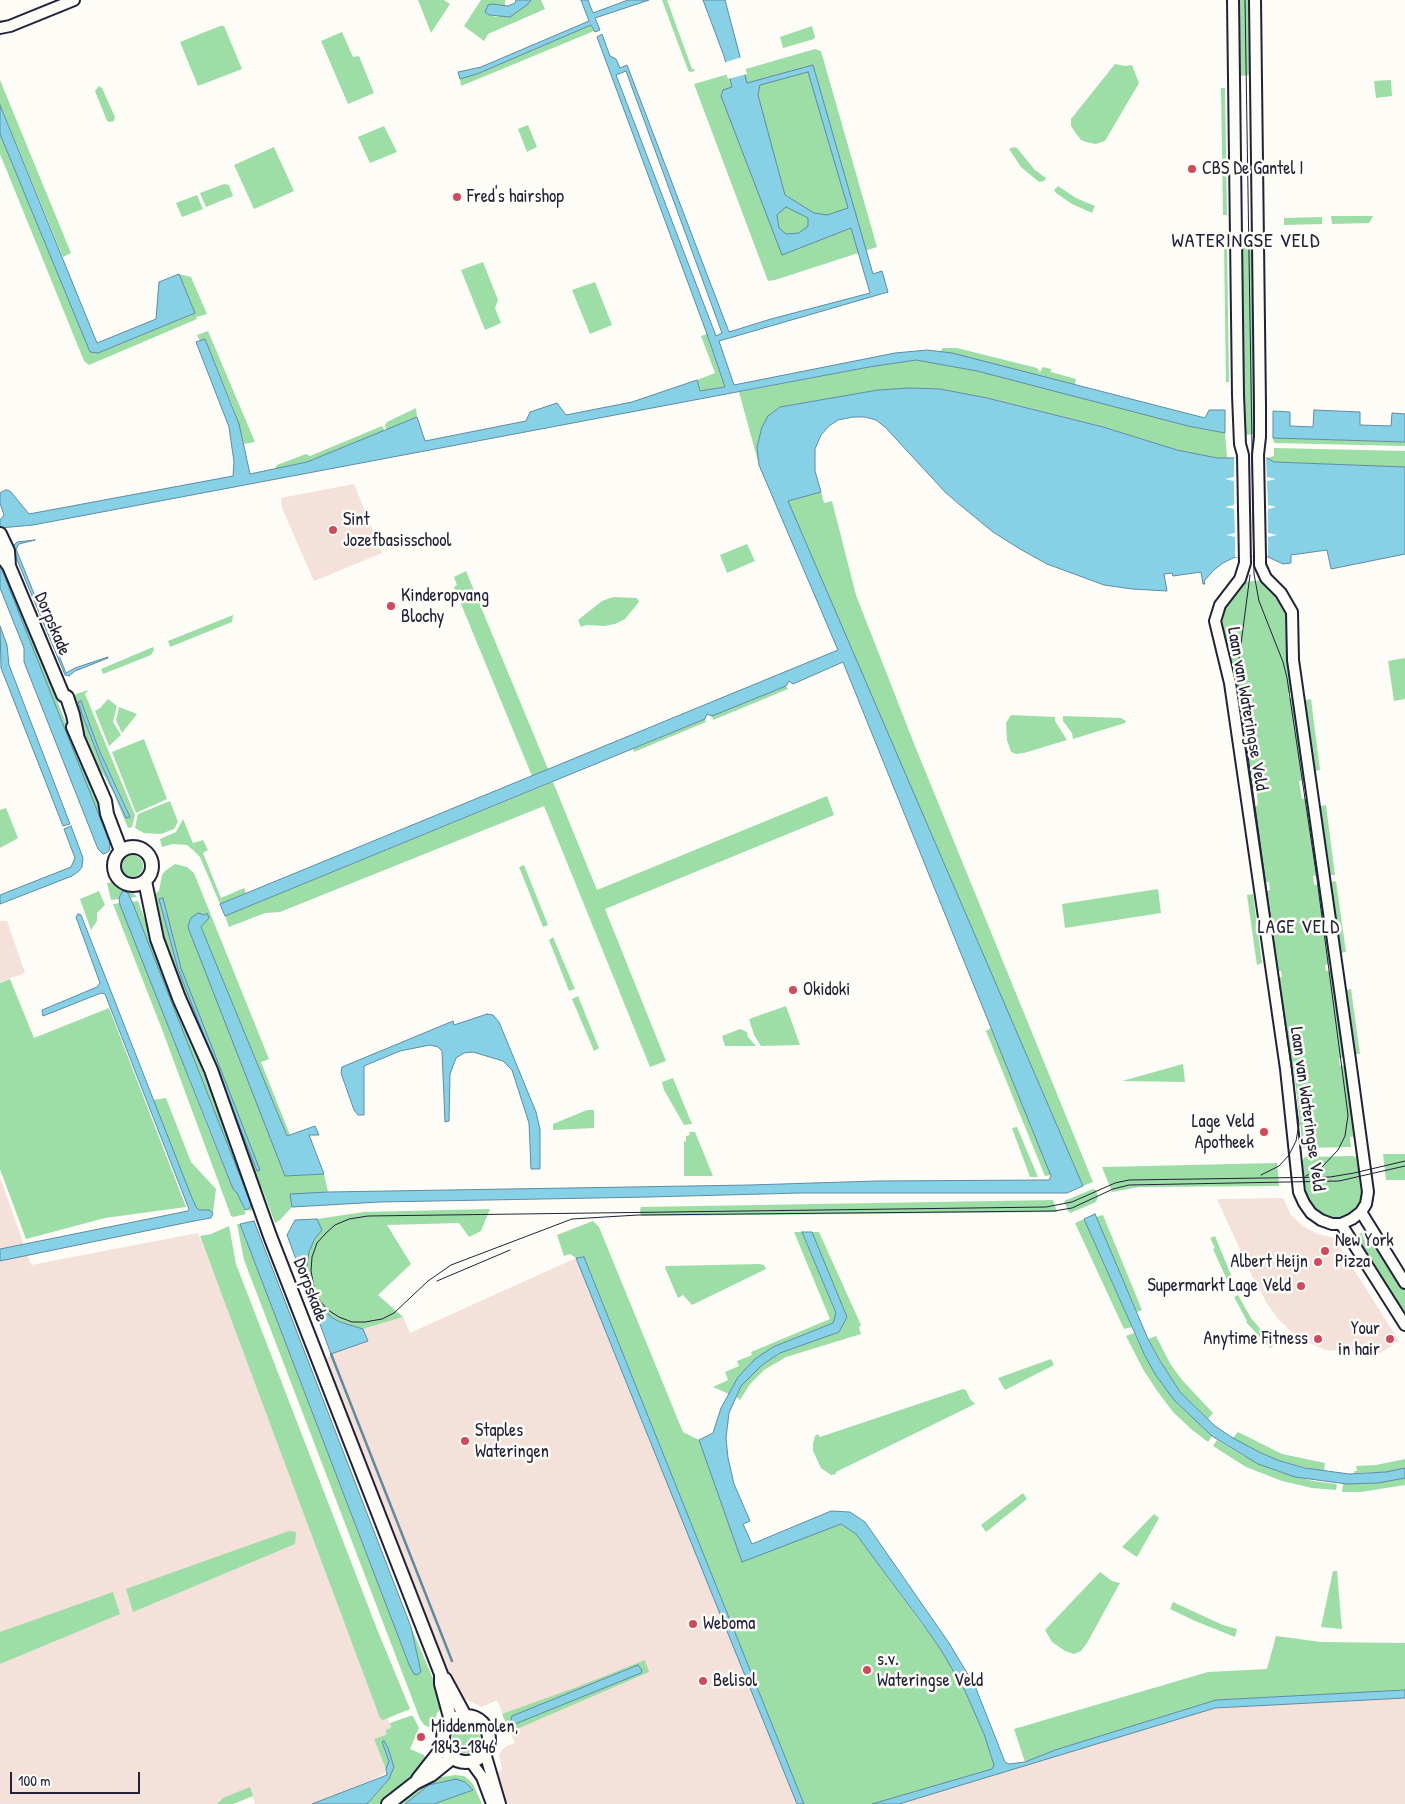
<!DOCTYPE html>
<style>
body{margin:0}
#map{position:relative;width:1405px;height:1804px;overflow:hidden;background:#fdfcf7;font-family:"Patrick Hand",sans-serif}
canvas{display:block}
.scale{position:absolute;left:10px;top:1772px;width:130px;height:22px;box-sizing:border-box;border:2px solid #22223b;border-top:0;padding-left:6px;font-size:15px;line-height:18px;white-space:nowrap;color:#22223b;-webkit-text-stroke:4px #fdfcf7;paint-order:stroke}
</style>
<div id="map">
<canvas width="1405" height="1804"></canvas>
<div class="scale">100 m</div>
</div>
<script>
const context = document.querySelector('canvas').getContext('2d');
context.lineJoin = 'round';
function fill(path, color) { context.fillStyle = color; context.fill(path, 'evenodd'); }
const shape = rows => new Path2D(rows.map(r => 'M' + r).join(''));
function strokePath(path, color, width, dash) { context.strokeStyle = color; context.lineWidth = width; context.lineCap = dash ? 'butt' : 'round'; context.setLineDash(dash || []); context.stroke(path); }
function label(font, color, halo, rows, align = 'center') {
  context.font = font + ' "Patrick Hand",sans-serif'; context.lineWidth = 5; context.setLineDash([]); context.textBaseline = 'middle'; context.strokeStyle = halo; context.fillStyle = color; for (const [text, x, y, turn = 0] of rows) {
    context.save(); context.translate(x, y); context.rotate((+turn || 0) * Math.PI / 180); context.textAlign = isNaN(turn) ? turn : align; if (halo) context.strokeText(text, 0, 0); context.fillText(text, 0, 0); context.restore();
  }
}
const built = shape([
 [354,484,382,553,314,581,282,508,281,498],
 [0,921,7,921,25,973,0,982],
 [0,1177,31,1265,198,1233,312,1518,391,1727,385,1774,315,1804,255,1804,252,1796,223,1804,0,1804],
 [1283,1198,1291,1215,1304,1227,1318,1234,1334,1238,1399,1341,1380,1353,1325,1350,1297,1337,1279,1320,1268,1305,1254,1280,1217,1199],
 [576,1258,693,1546,797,1804,506,1804,495,1775,502,1769,499,1754,505,1747,515,1743,497,1700,482,1707,459,1697,442,1661,326,1359,331,1354,367,1341,363,1329,403,1317,410,1333],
 [1405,1698,1405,1804,899,1804,1215,1708]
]);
const green = shape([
 [418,0,444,0,450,4,431,33],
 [481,0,505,0,505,6,496,4,485,12,489,15,496,17,527,5,531,0,541,0,545,9,488,34,484,41,464,26],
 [662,0,667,0,692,69,694,69,695,71,690,72,688,70],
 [1235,0,1250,0,1251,75,1237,76],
 [591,25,594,31,461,86,460,79,477,74],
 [220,26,224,26,242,69,198,86,180,42],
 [812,26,815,37,814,39,783,48,780,37],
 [342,32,353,57,359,56,374,93,348,104,321,41],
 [815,49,821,51,877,247,775,280,768,281,694,84],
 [1115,64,1125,66,1132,65,1139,83,1105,141,1096,144,1086,142,1081,140,1075,132,1071,126,1071,119],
 [0,80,71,253,63,257,0,104],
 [1391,80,1392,96,1376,98,1374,81],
 [99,86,102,88,115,117,114,121,110,122,107,121,95,91],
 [1221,88,1225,88,1227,215,1223,215],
 [528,125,537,147,527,152,518,129],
 [384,126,397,152,370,163,358,137],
 [0,134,90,352,98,353,195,313,179,274,191,277,207,314,196,317,197,319,89,365,84,361,0,154],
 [274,147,294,191,254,209,234,165],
 [1014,147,1017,148,1035,170,1046,178,1044,181,1039,182,1021,167,1009,149],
 [224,184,229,185,233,196,206,207,200,193],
 [1058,186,1076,198,1095,206,1092,213,1072,204,1056,193,1054,190],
 [197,195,203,209,182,217,176,203],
 [1331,216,1373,216,1369,223,1332,224],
 [1322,217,1322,224,1284,225,1284,218],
 [1224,243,1227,243,1229,382,1226,382],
 [1255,244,1258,434,1242,435,1239,245],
 [483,262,498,300,495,308,501,323,485,330,461,270],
 [595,282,612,325,590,334,572,290],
 [208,331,255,442,244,444,233,407,205,339,200,341,197,335],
 [707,334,725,387,700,391,697,380,715,373,701,336],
 [943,348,957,348,1037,368,1040,372,1043,367,1051,369,1051,372,1076,379,1075,385,940,352],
 [916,360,977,371,1188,426,1225,433,1227,457,1231,458,1217,458,1177,450,1103,427,987,398,940,389,909,388,878,390,780,407,757,447,759,465,739,392,869,367],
 [416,408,417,417,387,431,385,425,387,422],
 [382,426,385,431,375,435,307,462,275,469,277,465,306,454,310,456],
 [1273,438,1405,442,1405,446,1274,443],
 [1274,448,1405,451,1405,467,1274,462,1267,458,1274,456],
 [821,492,824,503,832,501,856,595,915,746,1093,1182,1083,1186,787,501],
 [747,544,755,561,727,573,720,555],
 [0,559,6,570,109,833,106,834,0,565],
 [466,571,548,769,532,776,454,587,457,585,454,577],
 [1264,580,1282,599,1290,614,1293,692,1288,693,1289,698,1294,698,1305,780,1299,781,1302,799,1308,798,1320,875,1313,876,1314,885,1322,884,1333,963,1325,965,1326,971,1333,970,1345,1057,1339,1058,1340,1066,1347,1065,1357,1136,1350,1137,1351,1147,1303,1148,1293,1065,1288,1065,1276,978,1282,977,1281,971,1273,972,1262,892,1270,890,1269,882,1264,883,1253,810,1258,804,1256,787,1249,788,1237,706,1243,705,1243,700,1234,701,1220,632,1219,614,1242,582],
 [613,597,637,598,639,602,625,619,615,624,604,626,586,625,581,627,578,620,602,601],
 [233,615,232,622,170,647,168,641],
 [153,647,154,650,151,655,103,674,101,669],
 [1405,658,1405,699,1394,701,1388,661],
 [786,686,788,689,713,720,712,716],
 [89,690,85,694,135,815,132,827,128,828,114,794,105,777,91,758,80,730,73,698,76,694],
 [81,701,99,750,130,816,103,768,82,714,78,702],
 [108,699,117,706,113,722,121,735,109,746,95,711,100,708],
 [1311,699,1320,770,1314,771,1305,700],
 [119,707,137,714,122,733,116,720],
 [1011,715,1055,717,1055,721,1067,740,1024,753,1016,754,1011,752,1007,740,1006,723],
 [1063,716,1121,718,1126,721,1125,723,1073,739,1072,733,1063,721],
 [705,719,706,722,634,752,633,749],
 [144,739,167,799,136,813,112,752],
 [553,782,597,890,827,796,834,815,605,909,666,1061,650,1067,544,806,280,912,265,913,229,927,225,916],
 [170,801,178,822,174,829,161,834,144,833,135,828,138,814],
 [1326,805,1335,875,1329,875,1320,806],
 [6,808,18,838,0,848,0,810],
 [183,819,193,843,203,840,208,850,203,853,221,898,244,888,246,893,220,904,200,857,193,850,187,845,173,844,162,847,160,839,176,832],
 '121 866a11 11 0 1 1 22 0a11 11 0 1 1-22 0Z',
 [175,864,187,867,194,873,269,1059,261,1062,290,1135,287,1136,201,927,206,919,204,915,194,915,285,1176,324,1174,328,1192,290,1195,292,1207,280,1220,275,1223,263,1191,254,1175,167,948,151,897,159,891,162,875,165,871],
 [524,865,548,925,543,927,519,867],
 [1336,881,1346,952,1340,953,1330,882],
 [114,882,129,889,137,897,131,898,128,893,119,899,111,900,107,883],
 [1158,889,1161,913,1065,928,1062,904],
 [99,891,105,905,97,913,97,921,91,930,80,899],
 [1253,894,1262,963,1257,965,1247,895],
 [138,901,175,1000,254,1203,252,1210,249,1212,251,1204,132,902],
 [120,903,210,1133,233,1189,237,1193,246,1214,233,1217,231,1216,163,1032,113,904],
 [553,937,575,989,569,991,549,940],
 [10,979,34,1038,109,1008,186,1207,105,1218,26,1239,0,1169,0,983],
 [1351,989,1360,1054,1355,1054,1345,990],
 [578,996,599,1048,594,1051,572,999],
 [786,1006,800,1045,761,1046,754,1035,749,1019],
 [991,1028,1051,1175,1045,1176,986,1031],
 [740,1029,747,1032,748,1037,756,1046,725,1046,722,1036],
 [1183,1064,1185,1082,1122,1081],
 [673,1078,692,1124,684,1125,664,1090,662,1082],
 [166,1098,191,1162,216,1189,213,1213,209,1210,199,1210,196,1208,192,1198,153,1100],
 [587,1110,594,1110,594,1128,553,1130,553,1124],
 [1017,1127,1038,1177,1030,1177,1012,1128],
 [689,1132,695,1132,713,1176,684,1176,684,1142,686,1141,686,1136,690,1135],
 [1383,1154,1405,1154,1405,1180,1386,1180],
 [1354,1156,1361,1162,1364,1179,1363,1197,1360,1204,1355,1212,1339,1222,1319,1216,1307,1202,1302,1185,1300,1164,1305,1157],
 [1277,1163,1279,1186,1139,1187,1112,1192,1102,1167],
 [1093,1189,1096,1190,1098,1197,1096,1202,1070,1213,1068,1211,1064,1201],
 [1053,1200,1057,1212,641,1216,640,1211,641,1207],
 [490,1209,481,1231,469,1237,459,1223,387,1225,411,1264,378,1295,403,1317,363,1329,340,1322,331,1317,314,1299,308,1284,306,1272,309,1252,314,1240,322,1230,317,1219,364,1212],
 [1103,1215,1142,1310,1137,1312,1096,1217],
 [1084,1219,1132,1327,1124,1329,1075,1223],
 [593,1221,599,1227,683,1432,699,1440,742,1561,841,1524,856,1534,941,1650,965,1691,984,1734,994,1765,992,1769,872,1804,804,1804,584,1257,576,1258,570,1254,564,1256,557,1235],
 [237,1224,240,1224,410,1667,421,1672,411,1627,445,1707,441,1709,437,1713,433,1729,424,1725,420,1719,244,1260],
 [229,1226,236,1264,377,1629,410,1709,383,1720,380,1718,200,1236,211,1234],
 [1368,1229,1405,1288,1405,1317,1353,1238],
 [794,1232,802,1232,836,1314,833,1323,773,1347,738,1377,729,1394,713,1387,728,1380,725,1372,739,1366,737,1361,752,1355,751,1352,830,1319],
 [812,1232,819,1232,861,1325,859,1327,861,1334,786,1357,764,1370,750,1384,740,1400,736,1397,741,1386,762,1365,780,1353,839,1332,847,1317],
 [1215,1236,1233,1280,1228,1282,1213,1249,1215,1248,1210,1238],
 [760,1264,764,1265,766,1269,692,1305,683,1295,678,1298,665,1268,666,1266],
 [1238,1295,1251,1318,1274,1345,1270,1348,1246,1322,1247,1321,1234,1297],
 [1134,1333,1155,1374,1174,1400,1212,1436,1208,1442,1191,1429,1173,1412,1158,1392,1144,1371,1126,1336],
 [1156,1336,1171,1365,1182,1380,1213,1413,1208,1419,1180,1392,1167,1372,1148,1339],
 [1051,1359,1054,1365,1005,1390,998,1378],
 [963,1389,966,1390,970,1399,975,1404,836,1472,836,1474,831,1475,821,1468,813,1451,813,1444,815,1436,818,1434,820,1437],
 [1238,1432,1282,1454,1325,1463,1324,1472,1280,1461,1261,1453,1233,1438],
 [1217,1440,1242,1455,1276,1471,1313,1481,1337,1484,1336,1490,1312,1488,1282,1481,1246,1467,1213,1446],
 [1405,1459,1405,1468,1386,1472,1354,1473,1354,1471,1357,1471,1356,1466,1376,1465],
 [1405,1478,1405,1485,1361,1492,1342,1492,1343,1484,1378,1483],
 [1023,1493,1027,1499,986,1532,981,1525],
 [1154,1514,1159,1518,1137,1557,1122,1547],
 [289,1531,296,1532,295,1544,133,1612,126,1589],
 [1333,1571,1337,1571,1342,1629,1321,1627],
 [1100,1572,1112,1581,1120,1583,1087,1643,1081,1651,1074,1654,1065,1651,1052,1642,1045,1630],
 [113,1592,120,1614,0,1664,0,1632],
 [1173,1602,1223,1625,1237,1629,1235,1637,1195,1621,1170,1609],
 [1276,1636,1321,1642,1405,1643,1405,1690,1216,1700,1055,1750,1025,1762,1014,1729,1208,1672,1267,1669],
 [645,1660,649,1672,510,1732,502,1714,577,1687],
 [638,1665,641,1672,515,1723,511,1719,512,1716],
 [410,1716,413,1716,419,1728,410,1749,424,1755,427,1762,380,1804,367,1804,389,1779,394,1767,386,1743,382,1742,389,1761,386,1769,374,1739,386,1735,386,1730,391,1728,390,1723],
 '452 1739a14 14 0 1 1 28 0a14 14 0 1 1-28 0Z',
 [437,1773,442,1777,455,1775,464,1776,468,1779,473,1784,482,1804,434,1804,473,1790,420,1792,405,1804,397,1804],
 [250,1787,253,1796,233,1804,217,1804,223,1798]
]);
const water = shape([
 [516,0,531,0,527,5,510,17,489,15,485,12,488,5,492,4,508,6,515,3,516,0],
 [581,0,588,0,593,13,628,0,649,0,595,18,600,30,595,32,591,25,477,74,460,79,458,72,481,67,589,21,581,0],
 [703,0,725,0,747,83,813,65,873,274,882,271,888,292,719,341,734,385,895,353,927,350,952,353,1205,418,1209,410,1225,410,1225,433,1188,426,977,371,916,360,869,367,33,525,0,528,0,520,4,515,0,503,0,493,5,490,8,490,11,492,29,514,233,476,234,462,229,427,196,342,205,339,239,424,250,474,307,462,417,417,425,441,526,421,530,412,557,403,566,415,632,402,697,380,700,391,725,387,707,334,597,37,602,34,610,56,616,59,620,68,627,65,729,332,771,319,870,293,851,228,782,255,721,96,723,90,732,87,724,56,703,0],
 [626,71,722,333,716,336,616,75,626,71],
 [808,72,848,208,827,215,814,213,785,195,758,95,760,85,808,72],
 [786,207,808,218,808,226,799,233,786,234,779,228,777,215,786,207],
 [0,105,97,343,156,319,159,282,179,274,195,313,98,353,90,352,0,134,0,105],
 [909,388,940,389,987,398,1103,427,1177,450,1217,458,1267,458,1274,462,1405,467,1405,554,1331,569,1327,550,1291,555,1291,563,1283,564,1266,556,1235,557,1223,563,1214,570,1204,581,1205,584,1203,584,1201,572,1173,576,1172,573,1164,574,1167,591,1132,589,1104,585,1047,564,1020,549,993,532,960,505,945,492,885,427,876,420,865,417,853,417,838,420,829,426,821,435,815,449,815,471,821,492,788,501,1083,1186,1067,1193,800,1193,649,1197,380,1202,292,1207,290,1194,328,1192,750,1185,877,1181,1049,1180,1051,1176,843,662,793,684,789,681,786,686,712,716,707,714,705,719,225,916,220,904,838,650,759,465,757,447,762,427,768,416,780,407,878,390,909,388],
 [1314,410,1360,412,1360,425,1391,426,1392,413,1405,414,1405,442,1273,438,1273,411,1290,412,1290,426,1313,427,1314,410],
 [35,540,19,544,16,549,66,673,75,668,108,657,108,658,75,671,69,676,65,675,13,550,14,545,17,542,35,540],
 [0,565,110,843,109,851,106,853,103,854,98,849,24,662,24,648,0,588,0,565],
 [0,626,7,645,9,665,70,824,63,826,1,668,0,626],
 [81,701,99,750,130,817,126,818,103,768,82,714,78,702,81,701],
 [71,826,83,858,82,867,79,871,72,876,0,904,0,895,71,867,75,858,64,829,71,826],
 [124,891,128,893,133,904,251,1204,249,1209,245,1210,237,1193,233,1189,120,905,119,898,122,892,124,891],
 [163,898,181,968,260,1170,257,1171,178,969,159,899,163,898],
 [198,913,204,915,207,913,209,918,201,927,287,1136,315,1126,319,1135,309,1135,324,1174,285,1176,189,930,188,926,191,918,198,913],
 [78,914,81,915,192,1198,196,1207,199,1210,209,1210,213,1213,211,1218,194,1221,0,1261,0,1249,188,1211,189,1209,105,994,101,993,43,1016,42,1010,97,987,100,983,76,917,78,914],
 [487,1014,493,1015,499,1022,536,1112,540,1129,540,1169,531,1169,529,1123,512,1070,503,1061,473,1052,464,1053,456,1058,450,1074,449,1121,445,1122,442,1051,438,1047,430,1045,400,1051,364,1066,364,1115,358,1115,354,1110,341,1073,342,1067,453,1021,454,1025,487,1014],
 [1095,1214,1148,1339,1159,1359,1180,1392,1215,1426,1233,1438,1261,1453,1280,1461,1305,1468,1349,1474,1386,1472,1405,1468,1405,1478,1378,1483,1347,1484,1295,1477,1258,1464,1212,1436,1174,1400,1155,1374,1145,1356,1084,1219,1095,1214],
 [317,1219,322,1230,314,1240,309,1252,306,1272,308,1284,314,1299,331,1317,340,1322,363,1329,368,1341,331,1354,287,1235,295,1220,317,1219],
 [254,1221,411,1627,421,1672,417,1675,414,1674,410,1667,240,1224,254,1221],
 [802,1232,812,1232,847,1317,839,1332,780,1353,762,1365,741,1386,729,1413,726,1438,728,1458,734,1484,750,1521,743,1524,752,1544,831,1511,850,1512,865,1522,949,1643,975,1686,1005,1762,1009,1764,1025,1762,1055,1750,1216,1700,1405,1690,1405,1698,1215,1708,899,1804,872,1804,992,1769,994,1765,984,1734,965,1691,941,1650,922,1623,856,1534,841,1524,742,1562,699,1440,713,1433,721,1408,738,1377,755,1359,773,1347,833,1323,836,1313,802,1232],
 [584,1257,804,1804,797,1804,576,1258,584,1257],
 [638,1665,642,1670,641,1673,515,1724,513,1723,511,1719,512,1716,638,1665],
 [384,1741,388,1748,394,1767,389,1779,367,1804,312,1804,387,1775,386,1769,389,1761,382,1742,384,1741],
 [456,1779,465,1782,473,1790,434,1804,405,1804,429,1785,456,1779]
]);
const pier = shape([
 [742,57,747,74,728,79,723,63],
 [1238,456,1266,457,1267,477,1276,479,1267,481,1268,505,1276,507,1268,509,1268,533,1277,535,1268,537,1268,556,1235,557,1235,537,1226,535,1235,533,1234,509,1225,507,1234,505,1234,481,1225,479,1234,477,1234,458]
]);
const stream = shape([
 [331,1354,452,1661]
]);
const minor = shape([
 [1233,0,1238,395,1240,444,1243,455,1245,563,1240,579,1220,605,1215,621,1230,683,1286,1069,1299,1192,1304,1203,1311,1213,1321,1220,1332,1224,1341,1224,1352,1219,1361,1212,1366,1204,1368,1192,1350,1060,1298,695,1293,660,1292,612,1281,593,1266,578,1260,565,1260,556,1258,455,1260,437,1260,406,1255,0],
 [0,28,10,26,74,0],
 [1361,1212,1405,1283],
 [1341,1224,1405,1325],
 [485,1753,500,1804],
 [471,1762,482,1777,492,1804]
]);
const major = shape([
 [0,534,8,551,9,566],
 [0,554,9,566,63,695,67,697,73,715,77,734],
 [73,727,105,801,107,814,121,851],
 '114 866a19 19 0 1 1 38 0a19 19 0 1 1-38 0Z',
 [145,881,157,939,179,998,211,1070,270,1236,441,1674,441,1684,451,1721],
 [445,1679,465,1716],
 '443 1739a23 23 0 1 1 46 0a23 23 0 1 1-46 0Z',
 [418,1779,444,1746],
 [388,1804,415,1783,431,1775,452,1758]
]);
const tram = shape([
 [1245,0,1254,574,1259,601,1283,662,1287,678,1317,879,1348,1115,1345,1136,1338,1150,1322,1167,1306,1176],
 [1250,575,1238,667,1238,684,1299,1124,1296,1141,1289,1155,1279,1166,1261,1175],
 [1405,1161,1354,1173,1330,1177,1129,1180,1115,1183,1072,1202,1046,1207,368,1216,349,1219,335,1225,326,1233,317,1243,312,1257,311,1271,314,1287,320,1301,328,1310,339,1317,352,1322,365,1322,382,1319,394,1313,428,1281,451,1265,572,1219,638,1215,1054,1211,1072,1208,1113,1189,1129,1185,1339,1181,1405,1166],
 [437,1281,510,1250]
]);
const markers = [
 [1192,169,5,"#d1495b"],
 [457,197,5,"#d1495b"],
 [333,530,5,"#d1495b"],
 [391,606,5,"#d1495b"],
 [793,990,5,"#d1495b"],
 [1264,1132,5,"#d1495b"],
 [1325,1251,5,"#d1495b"],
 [1318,1262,5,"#d1495b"],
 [1301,1286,5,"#d1495b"],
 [1318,1339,5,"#d1495b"],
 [1390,1339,5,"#d1495b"],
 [465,1441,5,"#d1495b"],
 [693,1624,5,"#d1495b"],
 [867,1670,5,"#d1495b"],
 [703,1681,5,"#d1495b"],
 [421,1737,5,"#d1495b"]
];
const poiNames = [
 ["CBS De Gantel I",1202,169],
 ["Fred's hairshop",467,197],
 ["Sint",343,520],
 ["Jozefbasisschool",343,541],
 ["Kinderopvang",401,596],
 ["Blochy",401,617],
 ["Okidoki",803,990],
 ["Lage Veld",1254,1122,"right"],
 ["Apotheek",1254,1143,"right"],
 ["New York",1335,1241],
 ["Pizza",1335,1262],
 ["Albert Heijn",1308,1262,"right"],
 ["Supermarkt Lage Veld",1291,1286,"right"],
 ["Your",1380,1329,"right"],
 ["in hair",1380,1350,"right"],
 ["Anytime Fitness",1308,1339,"right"],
 ["Staples",475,1431],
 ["Wateringen",475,1452],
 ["Weboma",703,1624],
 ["s.v.",877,1660],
 ["Wateringse Veld",877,1681],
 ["Belisol",713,1681],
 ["Middenmolen,",431,1727],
 ["1843-1846",431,1748]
];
const streetNames = [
 ["Dorpskade",52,624,67],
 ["Laan van Wateringse Veld",1247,709,80],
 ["Laan van Wateringse Veld",1307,1109,82],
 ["Dorpskade",310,1290,69]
];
const neighbourhoodNames = [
 ["LAGE VELD",1299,928]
];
const quarterNames = [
 ["WATERINGSE VELD",1246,242]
];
fill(built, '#f3e1da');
fill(green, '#9ddda6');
fill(water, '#87d1e7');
strokePath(water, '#5f8ba2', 1);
fill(pier, '#fdfcf7');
strokePath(stream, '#5f8ba2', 2.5);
strokePath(minor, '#22223b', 14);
strokePath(major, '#22223b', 16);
strokePath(minor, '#fdfcf7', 10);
strokePath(major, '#fdfcf7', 12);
strokePath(tram, '#22223b', 1);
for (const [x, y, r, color] of markers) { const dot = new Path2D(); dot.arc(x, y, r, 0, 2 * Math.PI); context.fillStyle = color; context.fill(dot); strokePath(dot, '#fdfcf7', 2); }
label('18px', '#22223b', '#fdfcf7', poiNames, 'left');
label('18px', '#22223b', '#fdfcf7', streetNames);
context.letterSpacing = '1px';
label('19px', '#22223b', '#fdfcf7', neighbourhoodNames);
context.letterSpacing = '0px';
context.letterSpacing = '1px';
label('20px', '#22223b', '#fdfcf7', quarterNames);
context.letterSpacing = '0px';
</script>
